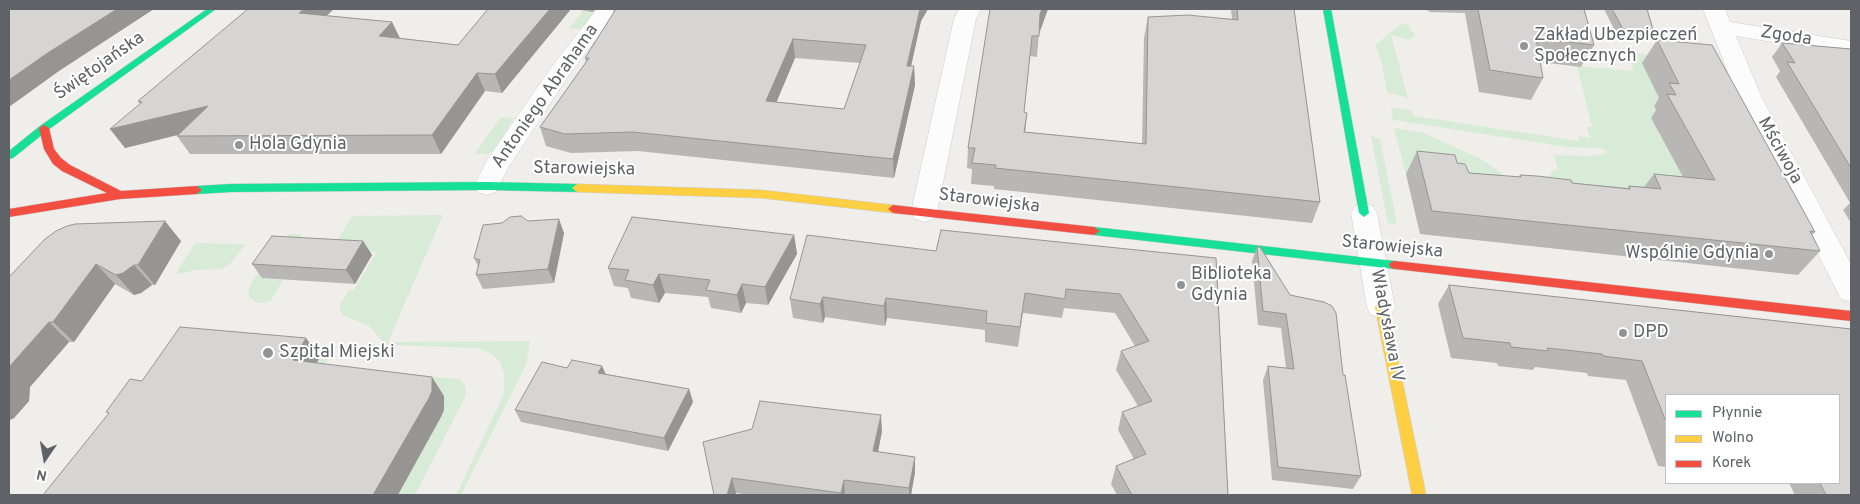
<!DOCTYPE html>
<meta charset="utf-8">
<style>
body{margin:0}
#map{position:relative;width:1860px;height:504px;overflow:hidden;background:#efeeea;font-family:Overpass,sans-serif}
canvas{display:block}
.frame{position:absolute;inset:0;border:10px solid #5f6368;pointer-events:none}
.legend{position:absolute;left:1665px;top:394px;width:175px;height:90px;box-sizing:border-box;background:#fff;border:1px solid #bfc1c3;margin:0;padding:6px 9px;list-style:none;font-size:15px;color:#5f6368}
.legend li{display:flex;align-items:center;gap:10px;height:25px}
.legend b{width:25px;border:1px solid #bfc1c3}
.north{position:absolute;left:20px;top:434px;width:50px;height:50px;-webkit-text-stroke:4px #fff;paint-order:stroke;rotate:192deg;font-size:14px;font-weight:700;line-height:20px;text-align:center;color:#5f6368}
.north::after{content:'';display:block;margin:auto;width:18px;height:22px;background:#5f6368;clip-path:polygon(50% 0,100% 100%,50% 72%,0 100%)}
</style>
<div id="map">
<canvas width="1860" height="504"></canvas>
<div class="frame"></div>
<ul class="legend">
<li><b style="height:6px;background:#16e098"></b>Płynnie</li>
<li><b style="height:6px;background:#ffcf43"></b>Wolno</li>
<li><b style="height:6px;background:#f24e42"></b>Korek</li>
</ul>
<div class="north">N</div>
</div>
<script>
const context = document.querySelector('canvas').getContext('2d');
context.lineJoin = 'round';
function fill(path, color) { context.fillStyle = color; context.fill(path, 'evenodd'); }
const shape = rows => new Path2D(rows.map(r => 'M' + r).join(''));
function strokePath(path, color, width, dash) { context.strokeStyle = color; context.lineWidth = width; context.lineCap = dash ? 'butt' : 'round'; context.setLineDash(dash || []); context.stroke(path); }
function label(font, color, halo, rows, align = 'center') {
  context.font = font + ' Overpass,sans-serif'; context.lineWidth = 4; context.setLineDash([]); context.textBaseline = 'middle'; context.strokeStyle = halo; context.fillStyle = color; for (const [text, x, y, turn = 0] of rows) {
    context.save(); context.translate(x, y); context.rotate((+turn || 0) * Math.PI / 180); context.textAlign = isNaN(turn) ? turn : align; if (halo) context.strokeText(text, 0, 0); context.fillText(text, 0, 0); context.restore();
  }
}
const green = shape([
 [585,9,600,9,601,12,584,27,578,29,569,28],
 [1401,24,1409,25,1410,29,1416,36,1408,40,1391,35,1408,98,1387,92,1382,63,1375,45],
 [1637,53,1692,60,1663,107,1654,107,1660,118,1651,118,1668,150,1713,222,1535,195,1553,171,1558,170,1554,155,1591,156,1605,154,1608,152,1601,148,1567,147,1393,120,1391,108,1411,110,1414,116,1579,141,1578,136,1590,138,1587,127,1592,127,1577,66,1633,71,1631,55],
 [501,117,514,118,508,127,513,137,488,154,474,154],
 [1394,128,1424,133,1483,160,1504,175,1498,181,1406,174],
 [1371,136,1380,139,1397,224,1388,223],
 [443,215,388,342,530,341,526,365,461,495,456,495,457,493,504,394,504,373,500,362,492,354,478,348,386,345,368,325,347,317,343,315,340,309,340,304,349,290,353,291,377,252,332,249,352,216],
 [289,234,302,234,296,248,263,278,283,280,271,300,266,303,258,303,250,298,248,290,253,280],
 [195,243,246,244,229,265,221,269,195,270,175,275],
 [272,342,332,346,334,349,306,397],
 [415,376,460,379,465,386,466,395,415,495,398,495,444,410]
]);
const street = shape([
 [597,9,619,9,569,75,508,168,496,192,487,195,478,192,474,186,487,160,553,65,597,9],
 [959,9,981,9,976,19,937,212,933,219,924,222,915,219,911,212,954,19,959,9],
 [1703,9,1725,9,1730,22,1851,41,1851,55,1736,36,1762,98,1851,264,1851,302,1841,299,1738,98,1703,9],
 [1364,203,1373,206,1377,213,1395,307,1391,315,1381,318,1371,315,1367,307,1351,213,1355,206,1364,203]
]);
const fast = shape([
 [207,9,216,9,48,130,13,158,9,159,9,151,40,126,207,9],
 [1323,9,1331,9,1369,213,1364,217,1359,213,1323,9],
 [487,182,577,184,582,188,577,192,487,190,231,192,197,194,192,190,197,186,231,184,487,182],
 [1094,227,1395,261,1399,262,1401,265,1399,268,1395,269,1094,235,1088,231,1094,227]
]);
const slow = shape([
 [577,184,761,190,893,205,898,209,893,213,761,198,577,192,572,188,577,184],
 [1381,302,1385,304,1387,307,1426,495,1412,495,1375,307,1377,304,1381,302]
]);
const jam = shape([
 [44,125,49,128,54,149,61,158,70,165,121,191,197,186,202,190,197,194,120,199,9,217,9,209,107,193,62,171,53,164,44,149,39,128,44,125],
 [893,205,1094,227,1100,231,1094,235,893,213,888,209,893,205],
 [1395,261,1851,311,1851,321,1395,269,1391,268,1389,265,1391,262,1395,261]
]);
const wall = shape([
 [488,9,571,9,502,93,485,91,441,154,190,154,177,136,178,135,125,148,140,104,138,101,326,16,392,22,400,38,458,45],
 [574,9,595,9,592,12],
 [613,9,928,9,921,21,911,66,914,66,915,85,894,178,638,151,571,153,546,146,540,127,586,62,585,58,614,12],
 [795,58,860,63,844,109,776,102],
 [990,9,1048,9,1039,33,1037,57,1030,56,1024,112,1025,132,1142,144,1144,38,1148,17,1232,19,1231,9,1294,9,1320,202,1312,223,994,189,994,186,971,184,972,169,967,168,968,148],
 [1425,9,1584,9,1594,45,1581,67,1540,62,1543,78,1531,100,1479,92,1465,13,1430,12],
 [1604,9,1647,9,1654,33,1649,41,1618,37],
 [1657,40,1815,232,1812,235,1820,251,1798,275,1420,234,1406,174,1417,151,1457,163,1469,173,1519,177,1520,175,1572,183,1628,188,1629,186,1644,187,1654,174,1683,177,1651,118,1656,110,1654,106,1659,98,1642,63],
 [1782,43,1851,49,1851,223,1843,210,1850,203,1776,77,1780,71,1772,57],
 [528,221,564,233,554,283,483,289,476,275,478,266,474,258],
 [794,235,797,254,768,305,746,303,741,313,711,308,708,297,665,293,659,303,631,298,628,288,614,286,608,268],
 [181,241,155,285,152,285,141,293,134,295,115,284,74,342,69,342,30,387,29,401,14,418,9,421,9,277],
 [363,241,372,255,355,284,262,278,252,264],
 [1257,247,1343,375,1361,476,1353,489,1272,480,1263,380,1268,366,1286,368,1281,328,1258,325,1252,261],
 [936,251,1216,258,1228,495,1117,495,1111,484,1116,466,1134,459,1118,430,1122,412,1138,406,1116,370,1121,351,1135,346,1115,313,1064,308,1062,318,1023,313,1018,347,985,342,985,330,887,318,885,326,825,317,823,323,793,318,790,299],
 [1449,285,1851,329,1851,495,1795,495,1789,483,1839,483,1839,395,1666,395,1666,467,1658,466,1626,380,1588,376,1587,373,1535,367,1533,370,1498,366,1497,363,1451,358,1438,304],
 [602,366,606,374,689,389,693,402,668,451,521,422,515,410,567,368],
 [882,431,878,452,915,457,915,472,911,495,751,495,736,493,703,442]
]);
const shadedWall = shape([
 [117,9,154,9,59,71,9,107,9,80,46,54],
 [304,9,334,9,309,32,299,13],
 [550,9,571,9,502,93,495,74],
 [591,9,595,9,592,12],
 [920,9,928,9,921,21,907,84,907,66],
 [1042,9,1048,9,1039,34,1040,14],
 [392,22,401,41,379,36],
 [793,39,795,58,769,120,766,101],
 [914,66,915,85,894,178,893,159],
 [477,73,485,91,441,154,432,135],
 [208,106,221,124,125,148,110,129],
 [1027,113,1025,133,1024,132],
 [559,219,564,233,554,283,548,269],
 [165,221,181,241,155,285,138,265],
 [794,235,797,254,768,305,765,287],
 [363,241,372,255,355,284,346,270],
 [96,264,115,284,74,342,53,322],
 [134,265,152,285,141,293,134,295,116,275],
 [659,274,665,293,659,303,653,285],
 [742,284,746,303,741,313,737,295],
 [823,297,825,317,823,323,820,304],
 [886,298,887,318,885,326,884,306],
 [49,322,69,342,30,387,29,401,14,418,9,420,9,367],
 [306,338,320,357,308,379,293,360],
 [602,366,607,378,598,373],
 [432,377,444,396,444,410,441,417,398,495,373,495],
 [689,389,693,402,668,451,664,438],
 [881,415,882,431,875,467,873,451],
 [915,457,915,472,911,495,909,495,909,488],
 [732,478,736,493,736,495,727,495],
 [844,480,845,495,841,495,841,493]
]);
const building = shape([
 [9,9,117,9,46,54,9,80,9,9],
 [248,9,304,9,299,13,392,22,379,36,458,45,488,9,550,9,495,74,477,73,432,135,177,136,208,106,110,129,142,102,138,101,248,9],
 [616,9,920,9,907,66,914,66,893,159,633,132,565,134,540,127,589,58,585,58,616,9],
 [793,39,866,45,844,109,766,101,793,39],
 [990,9,1042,9,1040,14,1039,36,1032,36,1024,112,1027,113,1024,132,1146,144,1148,17,1188,15,1238,20,1237,9,1294,9,1320,202,995,168,996,165,972,163,975,148,968,148,990,9],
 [1478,9,1584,9,1594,45,1536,38,1543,78,1490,70,1478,9],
 [1612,9,1647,9,1654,33,1623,29,1612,9],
 [1657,40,1712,45,1815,232,1810,231,1820,251,1432,211,1417,151,1455,155,1457,163,1465,164,1469,173,1521,177,1520,175,1537,176,1571,180,1572,183,1630,189,1629,186,1661,189,1654,174,1715,180,1667,94,1676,95,1669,83,1679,84,1657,40],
 [1782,43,1851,49,1851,168,1787,62,1795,63,1782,43],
 [521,216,528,221,559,219,548,269,476,275,480,260,474,258,483,225,502,223,510,217,521,216],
 [632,217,794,235,765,287,742,284,737,295,706,290,710,280,659,274,653,285,625,280,629,270,608,268,632,217],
 [165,221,138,265,134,265,123,273,116,275,96,264,53,322,49,322,9,367,9,277,45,239,56,231,67,226,75,224,165,221],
 [941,230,1216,258,1228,495,1132,495,1116,466,1146,454,1122,412,1152,401,1121,351,1149,341,1120,294,1066,289,1065,299,1025,293,1020,327,986,323,987,311,886,298,884,306,823,297,820,304,790,299,807,235,936,251,941,230],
 [272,236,363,241,346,270,252,264,272,236],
 [1257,247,1260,247,1290,295,1324,302,1332,306,1336,313,1343,375,1345,375,1361,476,1278,467,1268,366,1294,369,1286,314,1263,311,1257,247],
 [1449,285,1851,329,1851,495,1826,495,1820,483,1839,483,1839,395,1666,395,1666,422,1642,361,1603,356,1602,354,1547,348,1548,351,1511,347,1510,343,1463,338,1449,285],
 [180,327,306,338,293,360,432,377,432,391,429,398,373,495,43,495,109,413,106,412,130,379,142,381,180,327],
 [572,360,602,366,598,373,689,389,664,438,515,410,542,362,567,368,572,360],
 [760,401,881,415,873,451,915,457,909,488,844,480,841,493,732,478,727,495,714,495,703,442,752,429,760,401]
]);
const markers = [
 [1524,46,5,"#919496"],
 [239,145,5,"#919496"],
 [1769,254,5,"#919496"],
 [1181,285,5,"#919496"],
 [1623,333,5,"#919496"],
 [268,353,6,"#919496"]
];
const poiNames = [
 ["Zakład Ubezpieczeń",1534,36],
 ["Społecznych",1534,57],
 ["Hola Gdynia",249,145],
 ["Wspólnie Gdynia",1759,254,"right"],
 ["Biblioteka",1191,275],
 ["Gdynia",1191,296],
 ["DPD",1633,333],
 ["Szpital Miejski",279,353]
];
const streetNames = [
 ["Zgoda",1786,37,9],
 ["Świętojańska",100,67,-35],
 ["Antoniego Abrahama",546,97,-55],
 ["Mściwoja",1779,151,61],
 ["Starowiejska",584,170,1],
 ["Starowiejska",989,202,7],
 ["Starowiejska",1392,248,6],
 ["Władysława IV",1386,326,79]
];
fill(green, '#d8ebd6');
strokePath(street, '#cbcccc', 1);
strokePath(fast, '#cacacb', 1);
strokePath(slow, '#cacacb', 1);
strokePath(jam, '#cacacb', 1);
fill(street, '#fdfcfc');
fill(fast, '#16e098');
fill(slow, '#ffcf43');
fill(jam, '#f24e42');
fill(wall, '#b8b7b5');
fill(shadedWall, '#969594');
fill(building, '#d6d5d3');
strokePath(building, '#969594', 1);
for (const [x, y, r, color] of markers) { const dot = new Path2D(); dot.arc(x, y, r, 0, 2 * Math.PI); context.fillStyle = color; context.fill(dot); strokePath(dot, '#fff', 2); }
label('18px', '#5f6368', '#fff', poiNames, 'left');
label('18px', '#5f6368', '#fff', streetNames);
</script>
